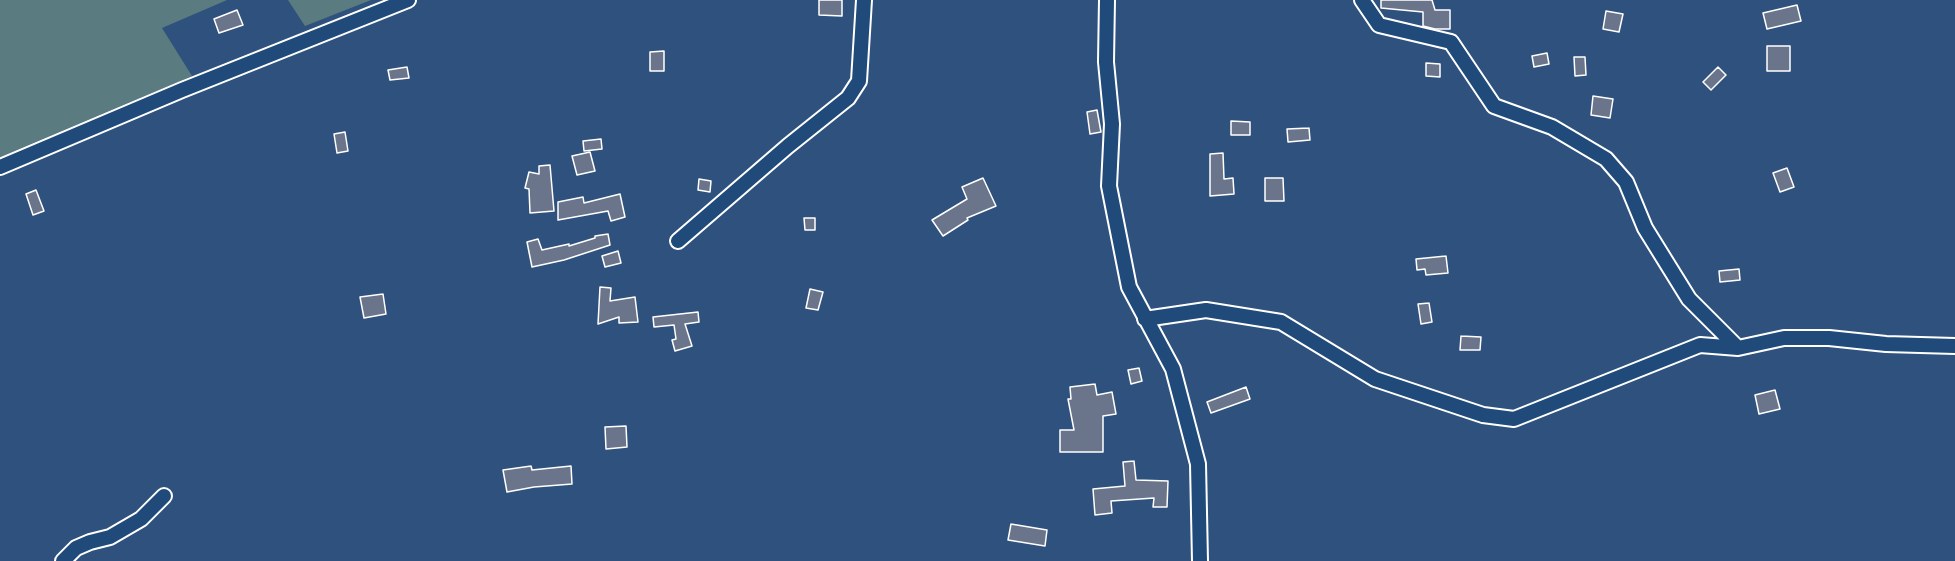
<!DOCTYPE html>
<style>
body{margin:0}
canvas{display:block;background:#2e527d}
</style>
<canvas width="1955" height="561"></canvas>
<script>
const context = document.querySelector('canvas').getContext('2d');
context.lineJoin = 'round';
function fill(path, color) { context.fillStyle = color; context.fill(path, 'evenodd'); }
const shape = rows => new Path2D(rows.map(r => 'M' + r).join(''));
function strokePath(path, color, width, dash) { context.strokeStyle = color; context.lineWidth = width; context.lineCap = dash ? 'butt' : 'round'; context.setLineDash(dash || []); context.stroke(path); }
const green = shape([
 [0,0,227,0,162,28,192,76,0,157],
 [288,0,371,0,305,26]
]);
const building = shape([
 [819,0,842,0,842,16,819,15,819,0],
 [1381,0,1432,0,1435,10,1450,10,1450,29,1435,29,1423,26,1423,12,1381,8,1381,0],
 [1797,5,1801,21,1767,29,1763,13,1797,5],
 [237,10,243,25,219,33,214,19,237,10],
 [1606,11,1623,14,1619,32,1603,29,1606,11],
 [1767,46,1790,46,1790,71,1767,71,1767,46],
 [664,51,664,71,650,71,650,52,664,51],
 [1547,53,1549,64,1534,67,1532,56,1547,53],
 [1574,57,1585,57,1586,75,1575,76,1574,57],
 [1426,63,1440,64,1440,77,1426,76,1426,63],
 [407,67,409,78,390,80,388,70,407,67],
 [1718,67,1726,75,1711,90,1703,82,1718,67],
 [1593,96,1613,99,1610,118,1591,115,1593,96],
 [1097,110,1101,132,1090,134,1087,112,1097,110],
 [1231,121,1250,122,1250,135,1231,135,1231,121],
 [1309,128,1310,140,1288,142,1287,129,1309,128],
 [345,132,348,151,337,153,334,134,345,132],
 [601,139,602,149,584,151,583,141,601,139],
 [590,152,595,171,577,175,572,156,590,152],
 [1223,153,1224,179,1233,178,1234,194,1210,196,1210,154,1223,153],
 [550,165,554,211,530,213,529,189,525,188,529,172,539,174,539,166,550,165],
 [1787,168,1794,187,1780,192,1773,173,1787,168],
 [983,178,996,206,967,218,968,220,943,236,932,220,967,199,962,187,983,178],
 [1265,178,1283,178,1284,201,1265,201,1265,178],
 [699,179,711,181,710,192,698,190,699,179],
 [36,190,44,211,33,215,26,194,36,190],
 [620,194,625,217,611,221,608,211,558,220,558,202,583,197,584,203,620,194],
 [804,218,815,218,815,230,805,230,804,218],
 [608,234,610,245,564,260,532,267,527,242,538,239,542,250,569,244,569,246,595,238,595,236,608,234],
 [618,251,621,263,605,267,602,256,618,251],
 [1446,256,1448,273,1426,275,1425,269,1417,270,1416,259,1446,256],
 [1739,269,1740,280,1720,282,1719,271,1739,269],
 [600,287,611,288,610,301,635,297,638,322,619,323,619,317,598,324,600,287],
 [810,289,823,292,818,310,806,308,810,289],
 [383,294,386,314,364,318,360,297,383,294],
 [1429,303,1432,322,1421,324,1418,304,1429,303],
 [698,312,699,322,685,324,692,346,675,351,672,340,676,339,674,325,654,327,653,317,698,312],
 [1461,336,1481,337,1480,350,1460,350,1461,336],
 [1139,368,1142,381,1131,384,1128,370,1139,368],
 [1095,384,1097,395,1112,392,1116,414,1103,416,1103,452,1060,452,1060,430,1074,430,1068,399,1071,399,1070,387,1095,384],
 [1246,387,1250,399,1211,413,1207,402,1246,387],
 [1775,390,1780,409,1759,414,1755,395,1775,390],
 [626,426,627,447,606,449,605,427,626,426],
 [1134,461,1136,480,1168,481,1167,507,1153,507,1154,498,1111,501,1112,513,1095,515,1093,489,1125,486,1123,462,1134,461],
 [531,466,532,470,571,466,572,484,534,487,507,492,503,470,531,466],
 [1011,524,1047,530,1045,546,1008,540,1011,524]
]);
const minor = shape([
 [1107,0,1106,62,1112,124,1109,186,1129,287,1173,369,1198,464,1200,561],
 [1362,0,1379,25,1451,42,1494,106,1552,127,1606,159,1626,182,1645,228,1689,299,1738,348],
 [0,167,182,90,408,0],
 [678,241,788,146,848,98,859,81,864,0],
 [1145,319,1206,310,1281,322,1375,379,1483,415,1514,419,1700,345,1738,348,1784,338,1829,338,1886,344,1955,346],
 [63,561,76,548,90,542,110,537,141,519,164,496]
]);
fill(green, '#5a7b7f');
fill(building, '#6a748a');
strokePath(building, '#fff', 1.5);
strokePath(minor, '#fff', 18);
strokePath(minor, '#1f4a7a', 14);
</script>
